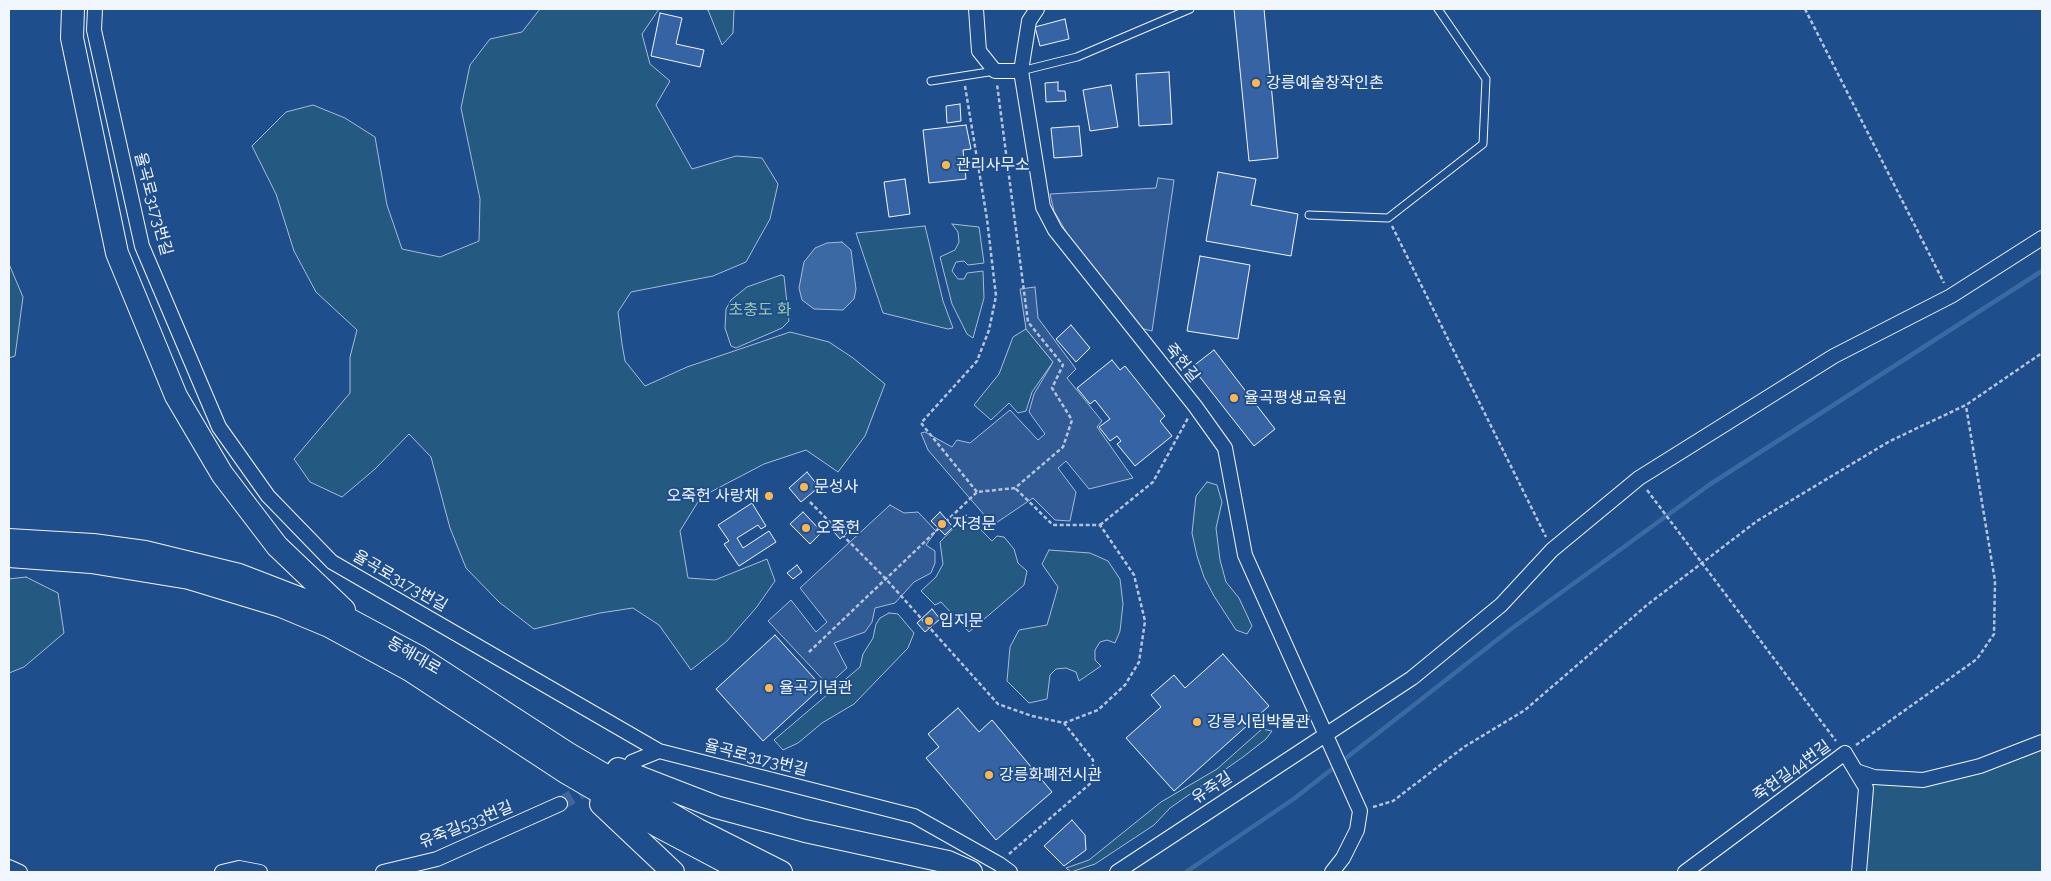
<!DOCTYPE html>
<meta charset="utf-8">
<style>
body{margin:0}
#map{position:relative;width:2051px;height:881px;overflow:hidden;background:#1f4e8c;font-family:Raleway,sans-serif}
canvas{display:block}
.frame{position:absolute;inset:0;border:10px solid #f2f6ff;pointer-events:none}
</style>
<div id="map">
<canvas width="2051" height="881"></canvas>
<div class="frame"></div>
</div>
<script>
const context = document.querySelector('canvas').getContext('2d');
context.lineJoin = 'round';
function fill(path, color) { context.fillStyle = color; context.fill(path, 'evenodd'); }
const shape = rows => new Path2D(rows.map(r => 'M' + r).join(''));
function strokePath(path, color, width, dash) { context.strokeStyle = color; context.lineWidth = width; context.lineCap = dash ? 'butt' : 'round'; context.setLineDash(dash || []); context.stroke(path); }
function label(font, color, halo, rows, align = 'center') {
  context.font = font + ' Raleway,"Noto Sans KR",sans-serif'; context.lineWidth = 4; context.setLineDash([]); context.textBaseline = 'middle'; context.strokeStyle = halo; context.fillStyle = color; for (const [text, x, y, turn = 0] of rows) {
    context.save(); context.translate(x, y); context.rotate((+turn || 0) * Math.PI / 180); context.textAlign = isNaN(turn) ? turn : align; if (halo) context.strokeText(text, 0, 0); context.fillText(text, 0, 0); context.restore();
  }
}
const green = shape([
 [540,9,659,9,642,34,650,64,670,81,656,105,692,169,736,156,762,158,778,184,770,219,746,262,713,276,631,292,618,312,622,344,625,361,645,386,687,367,790,332,829,342,853,358,885,384,865,436,838,472,806,450,764,464,701,497,680,531,688,578,715,580,767,559,775,581,756,608,727,641,691,670,659,625,633,608,600,613,534,629,499,602,466,568,450,528,431,457,409,434,375,469,342,497,310,482,294,459,350,393,350,357,357,330,316,292,294,251,276,194,252,146,286,112,313,105,345,118,375,137,387,205,402,249,440,257,479,241,480,199,461,108,470,65,490,39,522,32,540,9],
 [704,9,734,9,733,33,722,45,708,10,704,9],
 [952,224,979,227,984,263,968,265,964,261,956,262,952,271,958,279,964,279,967,273,983,271,984,298,973,338,967,334,952,304,940,257,955,250,959,242,958,232,952,224],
 [925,226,943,301,953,328,948,329,883,313,856,233,925,226],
 [9,264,23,297,15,356,9,358,9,264],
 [781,275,784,276,789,321,782,328,736,348,731,346,725,328,726,309,731,300,747,287,781,275],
 [1026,329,1053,362,1032,392,1026,411,1018,413,1009,403,991,420,974,405,999,374,1013,337,1026,329],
 [1207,482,1217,485,1222,502,1216,528,1220,560,1226,582,1239,598,1252,626,1247,634,1236,630,1214,596,1204,577,1197,556,1192,533,1196,496,1207,482],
 [966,515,992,541,997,536,1004,537,1014,549,1018,563,1027,571,1024,585,969,632,941,602,935,605,921,591,936,577,943,564,940,542,966,515],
 [1049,550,1090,553,1108,561,1120,579,1123,604,1120,631,1115,643,1107,640,1100,642,1095,650,1095,660,1101,666,1079,681,1076,672,1066,668,1056,669,1050,675,1047,699,1029,703,1007,681,1010,647,1019,630,1047,625,1058,587,1042,564,1049,550],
 [26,577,58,593,64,633,24,667,9,673,9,579,26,577],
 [889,613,898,614,914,633,908,648,854,704,822,723,798,743,783,750,774,740,860,667,863,654,873,638,876,624,880,618,889,613],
 [1262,729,1272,731,1266,739,1243,757,1170,808,1154,825,1095,864,1071,872,1066,868,1089,860,1161,802,1217,769,1262,729],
 [2042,747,2042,872,1864,872,1871,784,1879,780,1923,783,2042,747]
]);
const parking = shape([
 [1158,178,1174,180,1152,331,1136,327,1072,242,1054,211,1050,194,1156,188,1158,178],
 [1035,287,1038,318,1076,369,1067,378,1102,421,1097,427,1133,478,1089,489,1066,461,1058,468,1076,492,1070,521,1055,520,1033,498,993,525,928,450,921,433,925,432,952,447,957,440,970,443,1010,410,1038,440,1045,434,1029,412,1034,394,1053,362,1026,329,1020,289,1035,287],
 [890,505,904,513,918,512,936,531,926,545,935,551,935,563,931,573,914,582,895,603,875,608,872,622,865,632,834,643,847,668,828,685,768,621,791,600,816,632,827,622,800,588,890,505]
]);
const water = shape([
 [842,242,851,250,856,289,854,299,843,310,814,309,802,300,799,288,804,262,815,248,827,243,842,242]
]);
const stream = shape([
 [1186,872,1295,798,1511,629,1709,485,2042,271]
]);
const building = shape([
 [1234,9,1264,9,1278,158,1249,161,1234,9],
 [660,13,682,18,676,44,704,50,700,67,651,56,660,13],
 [1065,19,1069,39,1040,46,1035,27,1065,19],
 [1169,72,1172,124,1139,126,1136,74,1169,72],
 [1058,82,1058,91,1065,91,1066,101,1046,102,1045,83,1058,82],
 [1111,85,1118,127,1090,131,1083,90,1111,85],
 [960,104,961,121,947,123,946,106,960,104],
 [966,125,971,149,963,150,966,179,929,183,923,130,966,125],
 [1079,126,1082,156,1054,158,1051,128,1079,126],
 [1218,172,1256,179,1251,205,1298,214,1291,256,1206,241,1218,172],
 [905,179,910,214,889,217,884,182,905,179],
 [1200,256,1250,265,1238,339,1187,331,1200,256],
 [1071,325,1090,348,1076,362,1056,339,1071,325],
 [1214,350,1275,429,1254,446,1192,367,1214,350],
 [1112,360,1120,370,1125,366,1165,416,1160,421,1172,436,1135,466,1117,444,1121,441,1117,436,1110,441,1099,427,1110,419,1095,400,1090,404,1077,388,1112,360],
 [807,472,819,487,801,502,789,488,807,472],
 [752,503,766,526,761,529,758,525,737,538,743,548,769,531,776,542,739,566,724,544,729,541,718,525,752,503],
 [803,512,822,532,810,544,790,524,803,512],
 [940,512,953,527,945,535,931,521,940,512],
 [843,524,849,531,840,539,834,532,843,524],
 [797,565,802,572,793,579,787,573,797,565],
 [932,609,940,619,925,632,917,623,932,609],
 [775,635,822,687,763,741,716,689,775,635],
 [1223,654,1269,706,1174,791,1126,738,1161,707,1151,695,1174,675,1185,688,1223,654],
 [958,708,979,732,992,720,1052,792,996,840,926,758,939,747,928,734,958,708],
 [1072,820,1085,835,1086,850,1064,866,1044,846,1072,820]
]);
const minorTunnel = shape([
 [560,804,594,784]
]);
const path = shape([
 [1805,9,1944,283],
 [965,86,987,219,996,296,989,330,977,361,921,423,977,492],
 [1392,226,1546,537],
 [1647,490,1836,741],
 [810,502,885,578,998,704,1032,716,1064,723,1098,710,1125,685,1139,662,1145,621,1134,575,1100,525,1053,525,1015,488],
 [1100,525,1153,482,1188,418],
 [809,652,977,492,1015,488,1063,447,1072,420,1052,388,1063,365,1028,322,997,84],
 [1856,745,1977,659,1994,634,1995,581,1966,406],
 [1373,807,1393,801,1464,747,1525,710,1647,605,1757,521,1890,441,1966,405,2042,353],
 [1009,854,1092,782,1093,760,1064,723]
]);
const service = shape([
 [1021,71,1077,57,1190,9],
 [931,81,995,71],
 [1309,215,1388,218,1483,144,1486,79,1438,9]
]);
const minor = shape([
 [95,9,94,30,142,246,219,427,268,496,332,562,659,751,914,816,999,864,1010,872],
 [976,9,979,51,995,71,1021,71],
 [1037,9,1029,21,1021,71,1043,207,1055,230,1195,406,1225,448,1245,555,1360,811,1357,830,1343,858,1332,872],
 [632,762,659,751],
 [1856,771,1874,777,1923,780,1980,766,2042,742],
 [9,867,20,872],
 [222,872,239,868,260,872],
 [383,872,437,859,560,804],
 [1117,872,1412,678,1501,605,1552,550,1639,478,1834,356,1951,296,2042,238],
 [1685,872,1845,753,1866,788,1859,872]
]);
const primary = shape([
 [73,9,72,38,117,253,176,396,222,474,277,546,344,610],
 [9,540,93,545,145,552,239,575,335,612,419,657,567,753,698,830,781,872],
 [9,556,91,562,189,578,281,606,329,626,410,670,567,773,658,826,745,872],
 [618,769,716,807,805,831,948,862,971,872],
 [601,804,673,872]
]);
const markers = [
 [1256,83,5,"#ffb74d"],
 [946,165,5,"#ffb74d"],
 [1234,398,5,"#ffb74d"],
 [804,487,5,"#ffb74d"],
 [769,496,5,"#ffb74d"],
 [942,524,5,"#ffb74d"],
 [806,528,5,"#ffb74d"],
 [929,621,5,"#ffb74d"],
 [769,688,5,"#ffb74d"],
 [1197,722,5,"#ffb74d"],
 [989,775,5,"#ffb74d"]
];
const poiNames = [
 ["강릉예술창작인촌",1266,83],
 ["관리사무소",956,165],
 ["율곡평생교육원",1244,398],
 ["문성사",814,487],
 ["오죽헌 사랑채",759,496,"right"],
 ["자경문",952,524],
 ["오죽헌",816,528],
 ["입지문",939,621],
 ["율곡기념관",779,688],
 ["강릉시립박물관",1207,722],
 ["강릉화폐전시관",999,775]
];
const streetNames = [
 ["율곡로3173번길",153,204,75],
 ["죽헌길",1182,363,51],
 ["율곡로3173번길",400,581,30],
 ["동해대로",414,656,30],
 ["율곡로3173번길",756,758,14],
 ["죽헌길44번길",1792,771,-36],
 ["유죽길",1212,788,-33],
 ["유죽길533번길",466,825,-22]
];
const parkNames = [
 ["초충도 화",760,310]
];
fill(green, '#245a82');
strokePath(green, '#a8bbd7', 1);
fill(parking, '#305b95');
strokePath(parking, '#a8bbd7', 1);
fill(water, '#3b69a3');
strokePath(water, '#a8bbd7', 1);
strokePath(stream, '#3b69a3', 4.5);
fill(building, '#3563a3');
strokePath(building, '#f2f6ff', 1);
strokePath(minorTunnel, '#3f679d', 14, [14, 7]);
strokePath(service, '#f2f6ff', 9);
strokePath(minor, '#f2f6ff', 16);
strokePath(primary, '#f2f6ff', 24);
strokePath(path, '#b3c4dc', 2.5, [4, 2.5]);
strokePath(service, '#1f4e8c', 7);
strokePath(minor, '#1f4e8c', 14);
strokePath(primary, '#1f4e8c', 22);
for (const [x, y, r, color] of markers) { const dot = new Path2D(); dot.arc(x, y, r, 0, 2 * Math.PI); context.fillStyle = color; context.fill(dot); strokePath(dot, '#1f4e8c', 2); }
label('16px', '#f2f6ff', '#1f4e8c', poiNames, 'left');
label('16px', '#f2f6ff', '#1f4e8c', streetNames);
label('16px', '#97c8a6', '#1f4e8c', parkNames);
</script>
